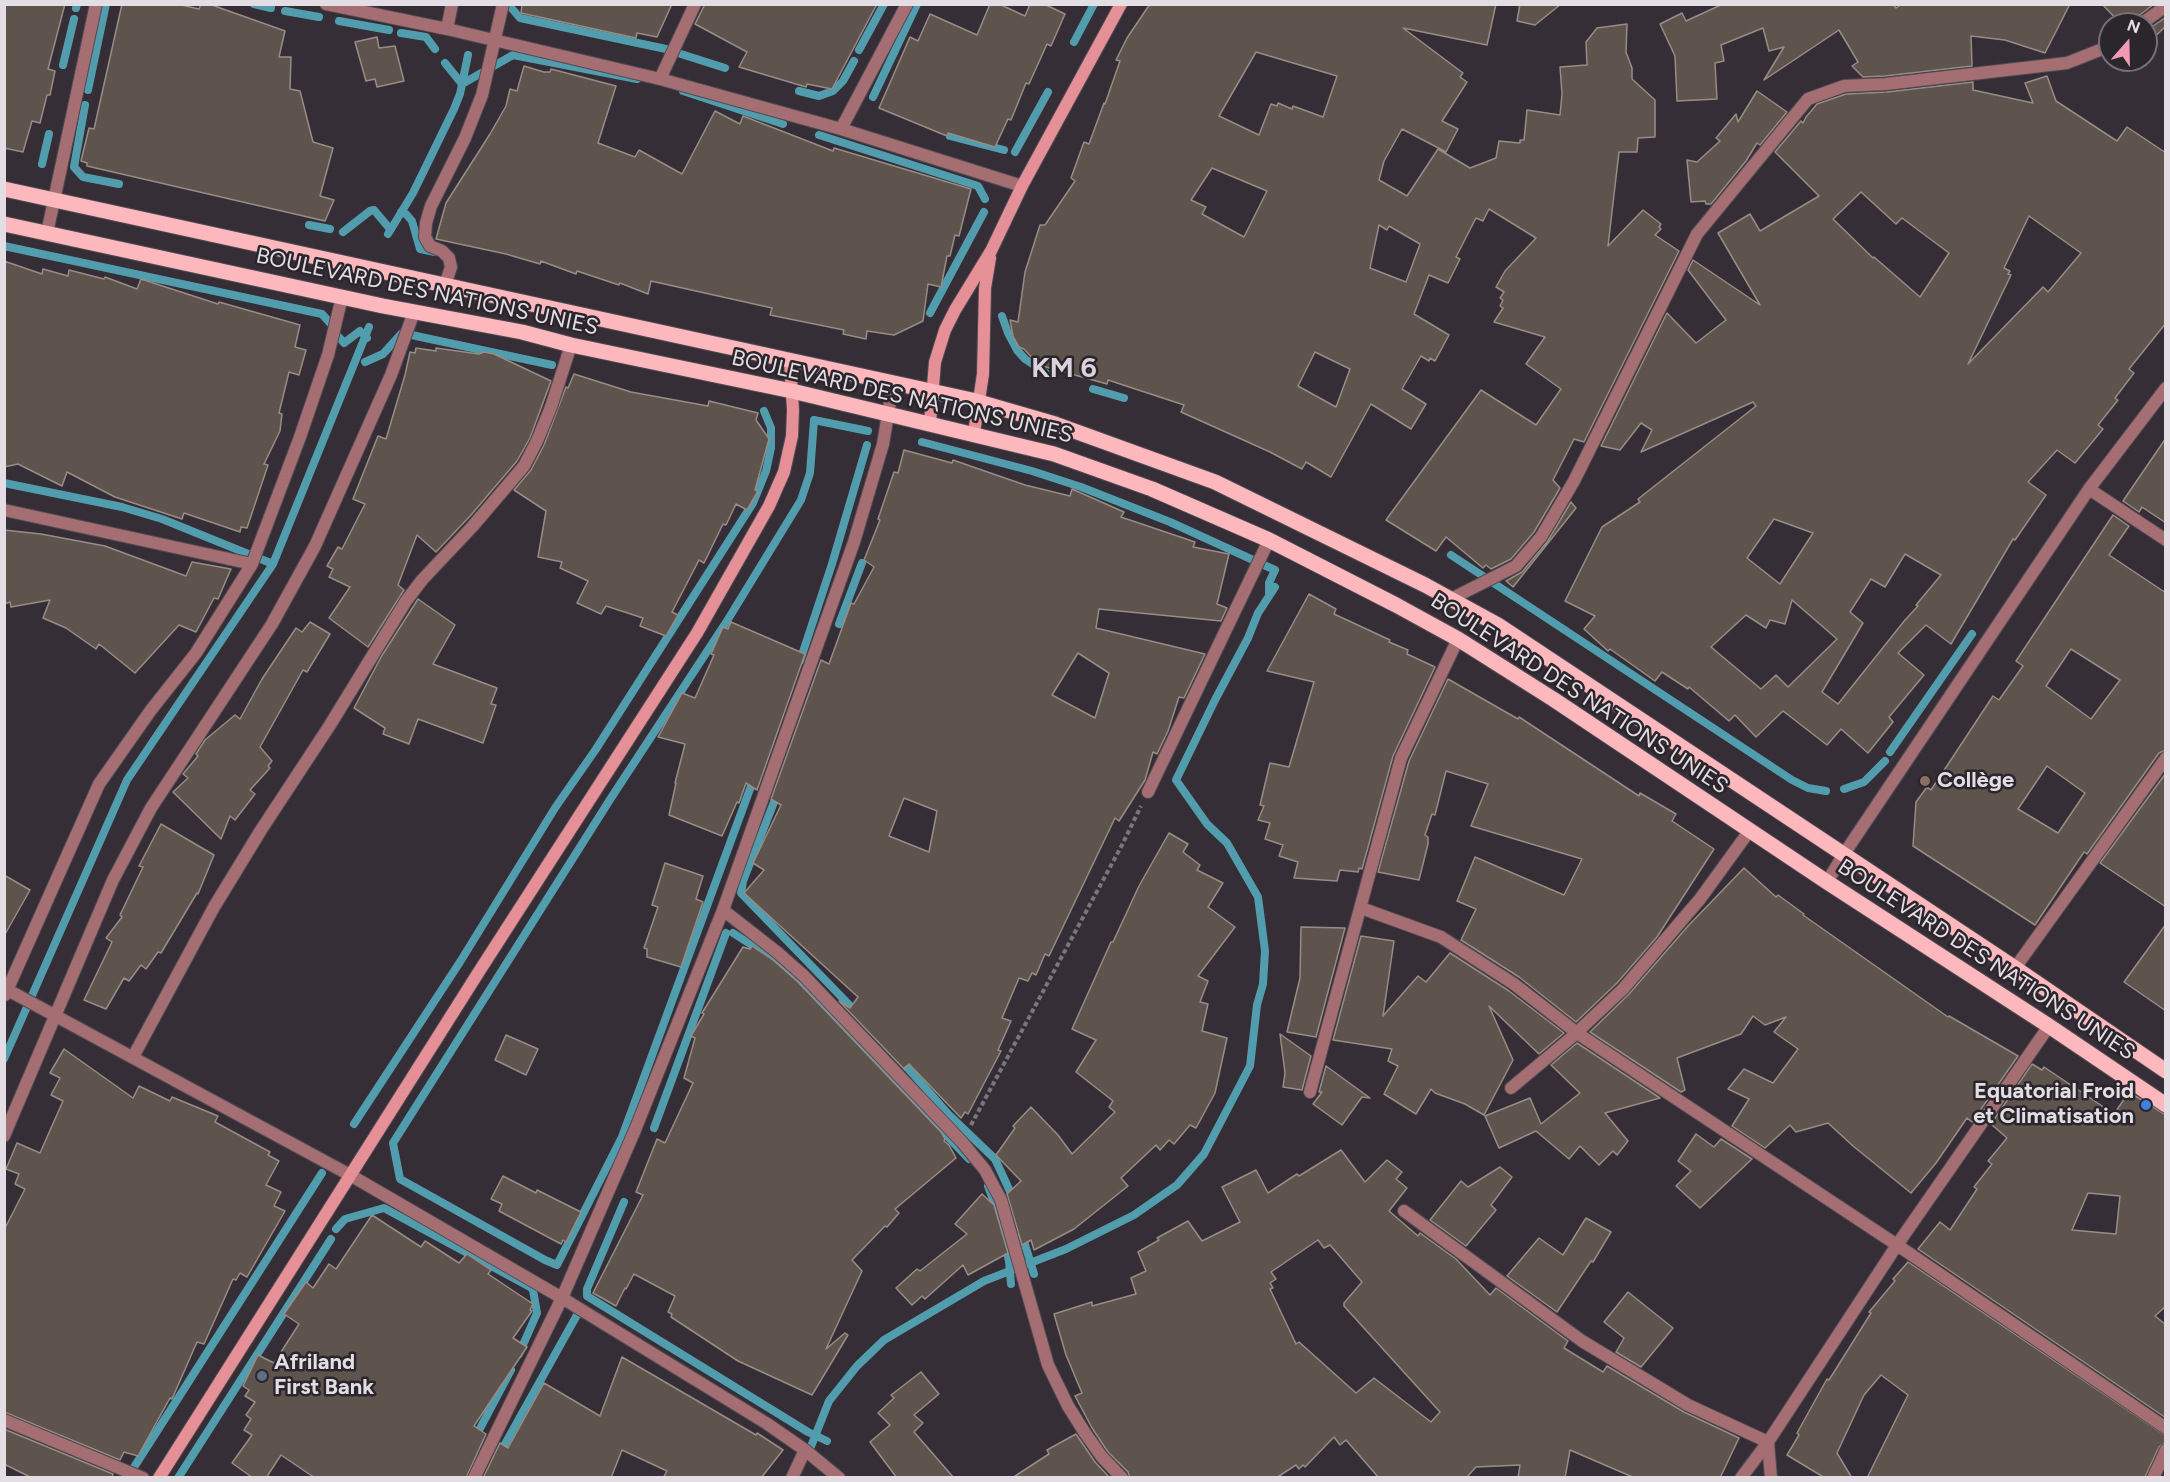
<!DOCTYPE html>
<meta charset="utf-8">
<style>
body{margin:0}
#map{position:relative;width:2170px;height:1482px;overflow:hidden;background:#352e36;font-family:Figtree,sans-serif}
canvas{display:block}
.frame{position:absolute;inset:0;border:6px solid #e3dee4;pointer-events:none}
.north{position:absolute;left:2098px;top:12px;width:60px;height:60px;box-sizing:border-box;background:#2b252c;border:2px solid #756f76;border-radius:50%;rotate:20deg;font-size:16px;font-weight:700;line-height:24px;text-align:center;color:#e3dee4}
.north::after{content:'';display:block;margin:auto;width:21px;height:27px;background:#f09ab5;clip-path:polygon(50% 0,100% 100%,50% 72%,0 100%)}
</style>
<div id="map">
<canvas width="2170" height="1482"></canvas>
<div class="frame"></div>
<div class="north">N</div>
</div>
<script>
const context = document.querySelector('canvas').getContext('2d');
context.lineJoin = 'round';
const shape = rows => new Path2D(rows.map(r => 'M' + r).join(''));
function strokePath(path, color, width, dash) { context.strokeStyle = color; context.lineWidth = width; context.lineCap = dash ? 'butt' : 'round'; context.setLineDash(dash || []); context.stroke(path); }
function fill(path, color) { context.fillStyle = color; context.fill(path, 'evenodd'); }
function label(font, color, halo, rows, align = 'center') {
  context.font = font + ' Figtree,sans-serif'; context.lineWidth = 5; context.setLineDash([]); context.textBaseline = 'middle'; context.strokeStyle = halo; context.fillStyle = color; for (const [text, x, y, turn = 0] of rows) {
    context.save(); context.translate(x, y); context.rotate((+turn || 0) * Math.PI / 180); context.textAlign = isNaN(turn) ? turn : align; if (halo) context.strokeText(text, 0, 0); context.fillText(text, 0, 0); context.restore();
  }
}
const stream = shape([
 [254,4,271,8],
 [508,4,520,18,666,49],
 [76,8,77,4],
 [285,11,319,17],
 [339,21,389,30],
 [401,33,426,37,435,49],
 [1074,42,1094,4],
 [859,50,884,4],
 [681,54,725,68],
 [445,63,462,84,513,55,637,79],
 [63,65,74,19],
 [88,90,106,4],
 [683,91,783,124],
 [799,91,819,96,833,91,843,81,854,61],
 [873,97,917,4],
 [85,105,74,167,83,177,119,184],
 [819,135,978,186,985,199],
 [950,136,1004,150],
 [1015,152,1048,92],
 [42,164,49,134],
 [401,212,406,214,412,221,420,249,435,252],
 [309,225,330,229],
 [343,232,370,211,374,210,390,229],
 [388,234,413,193,454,109,460,94,468,55],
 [4,246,322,314,330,323],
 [930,313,984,212],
 [1002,316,1008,333,1017,350,1025,359,1046,373],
 [338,336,344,343,360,331,367,338],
 [365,362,383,354,402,333,552,365],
 [1093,389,1124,398],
 [922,442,1032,471,1081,487,1170,522,1275,570,1269,583,1269,593],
 [4,483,122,507,162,519,273,564],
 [1451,555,1792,780,1808,788,1826,791],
 [839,624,862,563],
 [800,661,832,564,867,445],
 [1890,752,1972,634],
 [754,778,622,1137,557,1265,545,1260,400,1179,393,1143,611,798,727,621,801,500,810,473,814,420,868,431],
 [1844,789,1864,782,1885,761],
 [778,792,743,881,741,893,857,1013],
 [733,933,786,967,969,1159],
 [4,1059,127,780,273,564,369,327],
 [900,1059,948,1114,995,1159,1014,1200],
 [354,1124,460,962,555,808,596,749,753,503,766,471,771,448,771,428,764,411],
 [654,1128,726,933],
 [988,1186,997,1210,1009,1261,1011,1284],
 [624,1202,587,1289,587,1296,808,1432,827,1441],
 [336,1229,345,1219,384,1208,530,1287,533,1290,537,1313,519,1354],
 [1022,1235,1034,1274],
 [476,1436,511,1370],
 [500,1453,577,1315,580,1312,584,1315],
 [808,1454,829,1401,857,1366,884,1340,984,1281,1066,1249,1134,1215,1177,1185,1204,1154,1250,1066,1257,1005,1263,984,1265,951,1258,897,1227,843,1207,824,1176,780,1215,700,1248,638,1258,613,1275,587],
 [129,1475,322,1173],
 [178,1478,331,1239]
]);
const building = shape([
 [4,4,65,4,48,69,55,71,50,95,47,95,40,123,32,121,23,152,4,148,4,4],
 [122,4,177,4,199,9,201,4,209,4,285,31,279,57,291,57,290,89,300,91,313,142,333,148,320,196,334,200,325,221,87,166,87,163,81,161,89,128,94,129,122,4],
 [522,4,672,4,657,37,637,33,636,38,521,13,522,4],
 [705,4,877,4,832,89,807,84,806,87,739,67,747,52,695,24,705,4],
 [990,4,999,4,1025,16,1030,4,1044,4,1065,14,1051,46,1047,44,1029,84,1026,83,1011,120,1008,119,995,147,948,133,947,136,879,108,910,37,918,41,930,14,977,35,990,4],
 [1150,4,1496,4,1487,45,1403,28,1463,73,1460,77,1467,82,1442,121,1458,129,1446,152,1402,129,1384,161,1379,180,1407,196,1438,149,1470,168,1496,158,1499,141,1520,143,1520,140,1524,140,1527,110,1560,115,1562,94,1560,67,1587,65,1586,42,1597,28,1627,24,1626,52,1632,68,1632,79,1655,100,1655,137,1638,138,1637,152,1619,152,1608,246,1643,210,1661,224,1659,227,1661,229,1655,235,1679,251,1584,442,1574,439,1553,480,1560,488,1534,532,1511,559,1491,569,1486,565,1483,568,1446,537,1436,551,1386,520,1481,390,1536,425,1561,389,1526,364,1545,337,1494,322,1503,308,1500,306,1503,300,1500,298,1504,292,1496,287,1505,271,1536,238,1489,209,1483,221,1476,218,1456,257,1460,259,1448,283,1429,275,1414,314,1449,335,1435,361,1430,358,1429,361,1421,356,1402,389,1426,404,1411,429,1371,404,1331,477,1306,462,1302,469,1270,452,1181,412,1184,405,1108,380,1107,384,1039,365,1024,349,1019,347,1013,336,1010,320,1018,322,1025,272,1040,225,1045,225,1075,181,1071,178,1084,142,1089,144,1104,103,1105,104,1120,61,1116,60,1127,38,1150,4],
 [1256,52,1337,76,1323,117,1293,106,1292,109,1278,103,1277,106,1271,104,1259,135,1219,116,1256,52],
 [1212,168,1267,191,1244,237,1202,214,1206,207,1191,200,1212,168],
 [1379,225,1387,230,1389,226,1420,244,1406,282,1370,268,1379,225],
 [1315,352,1350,369,1336,407,1298,386,1315,352],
 [1520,4,1561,4,1535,25,1517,21,1520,4],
 [1723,4,1893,4,1896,8,1902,4,2070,4,2045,53,2005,40,1971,36,1972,66,1885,76,1863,77,1852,66,1858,62,1839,30,1764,80,1784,47,1769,51,1763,28,1721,45,1724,61,1715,63,1717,99,1677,101,1675,56,1660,24,1682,13,1686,21,1723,4],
 [2102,4,2154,4,2136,18,2133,24,2121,24,2102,4],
 [2166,17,2166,26,2146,45,2146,31,2166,17],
 [377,37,379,48,395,46,404,81,377,87,375,79,366,81,355,42,377,37],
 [524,66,544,72,550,72,551,69,616,86,598,143,635,157,639,150,682,174,715,111,740,124,743,116,833,151,834,148,971,189,959,236,955,235,950,256,947,256,941,287,928,284,923,321,894,335,867,331,866,339,843,334,844,330,770,315,772,308,651,281,648,294,620,283,619,285,577,271,576,274,541,261,540,264,506,254,436,239,446,203,490,134,506,106,510,89,517,91,524,66],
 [2047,76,2056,101,2117,141,2127,127,2166,153,2166,323,2129,369,2134,373,2115,398,2118,400,2098,425,2103,429,2075,463,2057,450,2028,482,2046,495,2015,540,2013,539,1951,644,1926,625,1898,653,1924,675,1889,717,1893,722,1868,753,1841,729,1827,745,1783,711,1756,737,1735,715,1729,721,1689,687,1688,689,1662,672,1655,681,1610,649,1608,651,1584,629,1595,616,1565,601,1602,527,1640,502,1638,499,1756,406,1753,402,1641,452,1652,430,1641,423,1620,450,1601,446,1667,313,1696,343,1726,320,1688,270,1693,260,1760,305,1718,233,1750,214,1760,231,1819,196,1775,152,1801,121,1803,123,1806,117,1817,104,1846,94,1887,92,1973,82,1973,90,2033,103,2025,83,2047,76],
 [1861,192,1896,224,1902,218,1949,253,1920,297,1874,257,1873,258,1833,219,1861,192],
 [2029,216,2081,253,2048,292,2043,287,1968,364,2011,275,2008,274,2010,271,2004,268,2029,216],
 [1774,519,1813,533,1780,584,1747,558,1774,519],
 [1905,554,1941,575,1916,605,1918,606,1905,620,1838,704,1822,692,1863,623,1850,612,1871,579,1885,587,1905,554],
 [1792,600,1837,639,1788,687,1776,675,1761,689,1711,647,1746,615,1766,628,1770,620,1785,624,1792,600],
 [1757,91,1787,112,1760,145,1757,143,1746,161,1711,204,1706,204,1705,201,1691,202,1687,160,1697,162,1720,141,1716,138,1736,114,1738,122,1757,91],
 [4,261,42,274,43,269,68,276,69,270,104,279,105,277,137,289,141,279,218,304,219,302,300,325,295,347,306,350,299,375,289,372,279,413,282,414,280,431,264,464,268,465,247,528,241,527,240,532,184,513,182,519,115,497,67,472,62,486,18,464,4,467,4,261],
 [416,348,436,351,436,348,479,354,484,352,494,354,551,381,530,438,517,461,471,515,436,552,417,535,398,585,404,590,368,647,329,618,350,587,329,577,333,569,327,566,338,547,342,549,365,504,353,499,378,436,386,439,405,375,410,352,415,353,416,348],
 [574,374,631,392,708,406,709,401,758,413,756,420,769,439,755,490,758,491,747,510,736,504,726,525,723,524,704,563,699,560,672,612,678,615,666,636,640,626,643,618,606,606,601,614,577,603,588,581,560,568,562,562,538,557,546,511,514,490,531,470,544,445,566,387,568,388,574,374],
 [2166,438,2166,523,2142,507,2139,512,2123,501,2166,438],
 [904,450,952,463,953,460,1025,485,1070,496,1072,489,1124,512,1121,517,1195,542,1193,547,1229,554,1217,604,1227,608,1221,621,1099,609,1096,628,1205,654,1184,698,1179,697,1168,731,1157,754,1153,752,1145,780,1119,821,1115,818,1049,956,1045,954,1036,975,1032,973,1028,981,1019,978,1002,1018,1011,1021,998,1050,1001,1051,968,1114,965,1112,961,1118,909,1064,904,1068,905,1070,839,1001,850,1008,858,997,744,893,764,870,753,863,781,805,771,799,821,660,829,664,851,603,854,604,874,567,864,560,880,520,878,519,894,472,898,473,904,450],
 [1078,653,1109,673,1095,718,1052,695,1078,653],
 [904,798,937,811,929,852,889,836,904,798],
 [1571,502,1576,508,1513,587,1506,581,1522,572,1547,542,1571,502],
 [2113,515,2129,526,2109,555,2166,593,2166,750,2159,753,2087,854,2084,852,2035,925,1913,846,1916,802,1927,787,1931,790,1993,696,1999,700,2023,666,2016,661,2113,515],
 [2071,649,2120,680,2091,719,2046,686,2071,649],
 [2047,766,2085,793,2058,833,2018,809,2047,766],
 [4,530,41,534,105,546,186,576,192,562,231,569,218,599,214,598,196,632,179,625,135,673,99,644,96,649,66,628,43,618,50,600,11,607,10,602,4,604,4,530],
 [1309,594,1336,609,1334,614,1390,640,1389,642,1408,650,1407,654,1435,667,1393,756,1362,869,1359,868,1358,872,1340,870,1337,881,1294,878,1298,862,1279,856,1283,845,1265,839,1270,823,1258,820,1264,806,1260,805,1270,763,1289,767,1314,682,1267,671,1309,594],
 [418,599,455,625,433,664,497,688,491,704,496,705,483,743,418,719,409,744,383,734,385,728,354,708,381,657,418,599],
 [310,622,330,634,307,672,303,670,260,747,272,761,268,766,270,768,250,790,255,794,235,820,230,816,221,839,173,792,188,778,183,774,198,756,196,754,205,740,235,715,240,719,262,679,296,628,302,632,310,622],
 [731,622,805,654,757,790,746,783,739,803,737,802,722,836,669,815,676,783,675,783,685,744,658,737,682,693,695,698,714,655,711,654,723,627,728,629,731,622],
 [1448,679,1518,719,1519,717,1639,796,1640,793,1676,814,1672,821,1714,849,1657,937,1617,983,1576,1022,1519,977,1461,940,1476,909,1457,901,1475,857,1564,895,1582,859,1471,826,1488,784,1446,771,1435,815,1432,814,1425,835,1428,837,1428,844,1419,880,1378,872,1409,761,1448,679],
 [2166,773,2166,907,2100,863,2166,773],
 [161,824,214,855,198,894,197,893,161,953,158,952,146,969,141,965,129,981,124,978,106,1009,84,1000,112,942,106,938,122,917,120,915,143,867,139,866,161,824],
 [1169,833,1188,844,1183,852,1200,865,1197,870,1223,883,1208,907,1235,927,1198,976,1208,981,1200,1002,1208,1004,1202,1031,1227,1038,1215,1093,1196,1128,1190,1125,1174,1144,1169,1140,1160,1150,1156,1145,1121,1178,1128,1186,1074,1229,1034,1250,1031,1240,1022,1245,1007,1194,1021,1181,996,1155,1015,1128,1013,1126,1031,1107,1058,1135,1072,1154,1115,1112,1109,1107,1113,1101,1076,1072,1096,1040,1072,1029,1111,942,1113,942,1139,886,1169,833],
 [665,863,703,876,696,899,703,902,681,967,647,957,647,949,644,948,658,907,652,905,665,863],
 [1744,868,1776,897,1778,895,1804,914,1803,915,1948,1017,1949,1016,2018,1056,1972,1122,1967,1118,1936,1163,1911,1193,1853,1146,1828,1123,1796,1132,1790,1125,1765,1148,1732,1126,1749,1099,1728,1089,1744,1069,1773,1083,1798,1049,1774,1032,1786,1017,1765,1025,1753,1016,1741,1034,1677,1058,1685,1090,1681,1092,1590,1032,1629,994,1688,926,1744,868],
 [4,875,30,890,4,936,4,875],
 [2166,924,2166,1011,2124,982,2166,924],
 [1301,927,1345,928,1316,1037,1287,1032,1300,978,1301,927],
 [1361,936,1394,941,1383,1016,1418,976,1426,982,1450,953,1509,991,1564,1033,1539,1054,1489,1006,1513,1060,1484,1115,1465,1104,1435,1093,1431,1089,1416,1114,1384,1094,1398,1066,1388,1061,1392,1049,1333,1040,1361,936],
 [752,946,773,960,798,982,941,1132,945,1139,944,1141,949,1145,956,1158,895,1209,899,1213,887,1227,885,1226,852,1260,862,1271,826,1349,845,1333,848,1335,812,1395,738,1361,671,1317,672,1314,668,1312,675,1296,634,1274,626,1289,625,1288,616,1306,593,1293,643,1195,636,1192,657,1139,665,1143,693,1083,684,1078,695,1038,691,1036,704,1014,702,1013,743,947,750,949,752,946],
 [1280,1034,1311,1056,1302,1090,1283,1087,1285,1073,1280,1034],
 [506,1035,538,1049,526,1075,495,1060,506,1035],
 [1577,1043,1660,1098,1605,1113,1628,1141,1617,1155,1613,1151,1599,1165,1580,1146,1569,1159,1536,1131,1499,1148,1485,1116,1530,1098,1541,1124,1580,1093,1551,1065,1577,1043],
 [64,1049,133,1098,139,1086,170,1101,172,1097,218,1116,215,1122,270,1152,268,1155,279,1161,266,1185,281,1192,274,1206,285,1211,247,1277,240,1273,236,1280,233,1279,204,1344,197,1342,172,1399,170,1398,138,1456,124,1452,120,1460,4,1412,4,1230,25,1189,15,1184,19,1174,6,1169,17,1143,40,1153,63,1101,51,1095,60,1078,50,1073,64,1049],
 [2032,1064,2042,1070,2044,1067,2114,1114,2129,1092,2166,1115,2166,1306,2155,1316,2166,1325,2166,1418,1918,1249,1940,1222,1950,1230,1977,1189,1974,1187,1992,1164,1988,1161,2007,1138,1991,1124,2032,1064],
 [2088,1193,2120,1196,2116,1234,2072,1230,2088,1193],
 [1326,1066,1370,1098,1362,1097,1342,1125,1313,1104,1322,1092,1319,1092,1326,1066],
 [1696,1134,1714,1147,1721,1139,1752,1159,1700,1208,1676,1186,1691,1171,1678,1161,1696,1134],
 [1341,1150,1365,1182,1387,1160,1402,1172,1396,1179,1407,1188,1389,1211,1418,1236,1420,1233,1456,1259,1490,1295,1496,1288,1568,1341,1564,1348,1603,1372,1607,1366,1684,1412,1739,1438,1720,1478,1635,1478,1570,1450,1565,1478,1518,1478,1520,1465,1476,1467,1466,1478,1379,1478,1346,1440,1340,1445,1334,1437,1305,1467,1303,1465,1299,1469,1296,1465,1276,1478,1130,1478,1128,1472,1108,1452,1092,1428,1075,1396,1082,1393,1066,1355,1054,1314,1092,1302,1092,1306,1136,1294,1131,1278,1146,1271,1138,1252,1159,1240,1157,1238,1188,1221,1202,1241,1240,1222,1222,1187,1256,1170,1268,1193,1297,1174,1299,1176,1341,1150],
 [1318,1240,1324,1248,1330,1245,1362,1282,1344,1303,1344,1306,1440,1412,1431,1422,1374,1378,1356,1393,1299,1342,1296,1344,1270,1289,1273,1288,1270,1283,1276,1279,1271,1272,1318,1240],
 [1500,1167,1512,1177,1491,1205,1496,1210,1466,1246,1430,1220,1461,1181,1468,1187,1500,1167],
 [503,1176,536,1193,537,1190,581,1212,566,1242,563,1240,561,1244,499,1211,502,1204,491,1199,503,1176],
 [982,1194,994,1205,1008,1253,968,1275,963,1265,925,1299,922,1296,912,1305,896,1288,917,1269,920,1271,967,1234,955,1224,982,1194],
 [372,1215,421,1247,425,1241,459,1263,467,1254,491,1270,488,1274,533,1304,530,1310,532,1311,513,1338,527,1347,474,1426,486,1434,466,1478,315,1478,281,1455,266,1478,253,1478,232,1463,252,1435,244,1430,251,1419,246,1415,255,1402,245,1396,249,1390,243,1386,258,1355,274,1363,299,1324,284,1314,306,1282,313,1288,329,1264,336,1269,372,1215],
 [1586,1218,1611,1232,1593,1262,1591,1261,1557,1312,1507,1276,1539,1238,1563,1255,1586,1218],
 [1908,1262,2166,1436,2166,1442,2159,1447,2145,1477,1867,1478,1908,1395,1881,1375,1864,1395,1837,1453,1852,1478,1825,1478,1787,1455,1799,1435,1797,1433,1827,1379,1829,1380,1871,1313,1869,1312,1895,1281,1893,1279,1908,1262],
 [1628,1292,1673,1328,1641,1367,1616,1352,1624,1338,1604,1322,1628,1292],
 [622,1357,756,1435,757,1433,783,1450,761,1478,663,1478,667,1471,622,1450,611,1478,483,1478,500,1443,508,1448,544,1383,600,1416,622,1357],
 [921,1372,939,1394,914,1415,923,1423,914,1432,954,1478,897,1478,870,1442,890,1425,878,1413,894,1398,891,1395,921,1372],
 [4,1429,113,1474,112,1478,32,1478,4,1464,4,1429],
 [1076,1434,1095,1462,1110,1478,1012,1478,1049,1454,1047,1450,1076,1434]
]);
const path = shape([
 [971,1125,1122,845,1141,806]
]);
const street = shape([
 [326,4,447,29,660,79,841,129,1022,186],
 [2141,24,2166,6],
 [447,29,452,4],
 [660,79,695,4],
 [841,129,907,4],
 [47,233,96,4],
 [445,285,451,267,449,258,442,251,430,246,425,237,426,223,431,206,465,138,482,95,503,4],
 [2089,489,2166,540],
 [4,510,252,564],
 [1451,599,1516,566,1541,537,1574,481,1697,234,1808,99,1844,86,1886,84,2067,63,2110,46],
 [1148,792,1269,540],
 [1827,882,1844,854,2089,489,2166,388],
 [1361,908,1441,937,1514,984,1577,1033,1897,1245,2166,1428],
 [723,910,778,953,804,976,962,1142,985,1170,1001,1200,1048,1365,1068,1406,1085,1433,1102,1457,1122,1478],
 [2015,968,2166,758],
 [4,988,350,1175,562,1298,766,1423,805,1450,839,1478],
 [5,995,99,784,151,710,196,653,252,564,300,437,328,355,342,297],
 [133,1057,214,907,261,830,330,725,406,601,422,580,472,527,524,466,537,441,551,407,571,345],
 [1511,1088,1572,1037,1623,989,1700,899,1750,830],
 [1310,1092,1401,758,1458,639],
 [4,1136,113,880,151,808,272,624,315,546,391,375,414,312],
 [1404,1211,1582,1341,1688,1405,1768,1442,1771,1478],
 [4,1420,143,1478],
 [474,1478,562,1298,635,1130,723,910,854,542,883,444,893,384],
 [792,1478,805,1450],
 [1741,1478,1768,1442,1897,1245,2049,1026],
 [2153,1478,2166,1450]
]);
const secondary = shape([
 [930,423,935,362,945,330,955,310,991,251,1022,186,1121,4],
 [974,433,983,374,985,288,990,258],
 [159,1478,480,970,697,633,769,506,784,472,792,436,793,410,790,362]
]);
const primary = shape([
 [4,189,972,400,1055,424,1215,482,1425,585,1498,625,2015,968,2166,1071],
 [4,224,383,306,522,332,571,345,792,391,1054,454,1152,489,1269,540,1396,605,1458,639,1553,699,1827,882,2049,1026,2166,1105]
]);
const markers = [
 [1925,781,6,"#8d6e63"],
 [2146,1105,6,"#3f7fe0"],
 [262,1376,6,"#5c6f8a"]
];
const streetNames = [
 ["BOULEVARD DES NATIONS UNIES",427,292,12],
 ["BOULEVARD DES NATIONS UNIES",902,397,13],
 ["BOULEVARD DES NATIONS UNIES",1579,694,33],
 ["BOULEVARD DES NATIONS UNIES",1986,960,33]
];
const poiNames = [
 ["Collège",1937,781],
 ["Equatorial Froid",2134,1092,"right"],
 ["et Climatisation",2134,1117,"right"],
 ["Afriland",274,1363],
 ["First Bank",274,1388]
];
const districtNames = [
 ["KM 6",1064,369]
];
strokePath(stream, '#519dad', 8);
fill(building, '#5e544d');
strokePath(building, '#988d86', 1.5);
strokePath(street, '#514a52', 14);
strokePath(secondary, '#514a52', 14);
strokePath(primary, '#514a52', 17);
strokePath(path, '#7b757c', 4, [4.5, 3]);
strokePath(street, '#a46e72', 12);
strokePath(secondary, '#e58f96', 12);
strokePath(primary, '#fcb8bd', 15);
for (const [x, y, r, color] of markers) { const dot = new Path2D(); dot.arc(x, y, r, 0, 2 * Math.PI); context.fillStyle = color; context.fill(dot); strokePath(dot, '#2b252c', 2); }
label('22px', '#e3dee4', '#2b252c', streetNames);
label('bold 22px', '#e3dee4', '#2b252c', poiNames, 'left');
label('bold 28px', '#dad2dd', '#2b252c', districtNames);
</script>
